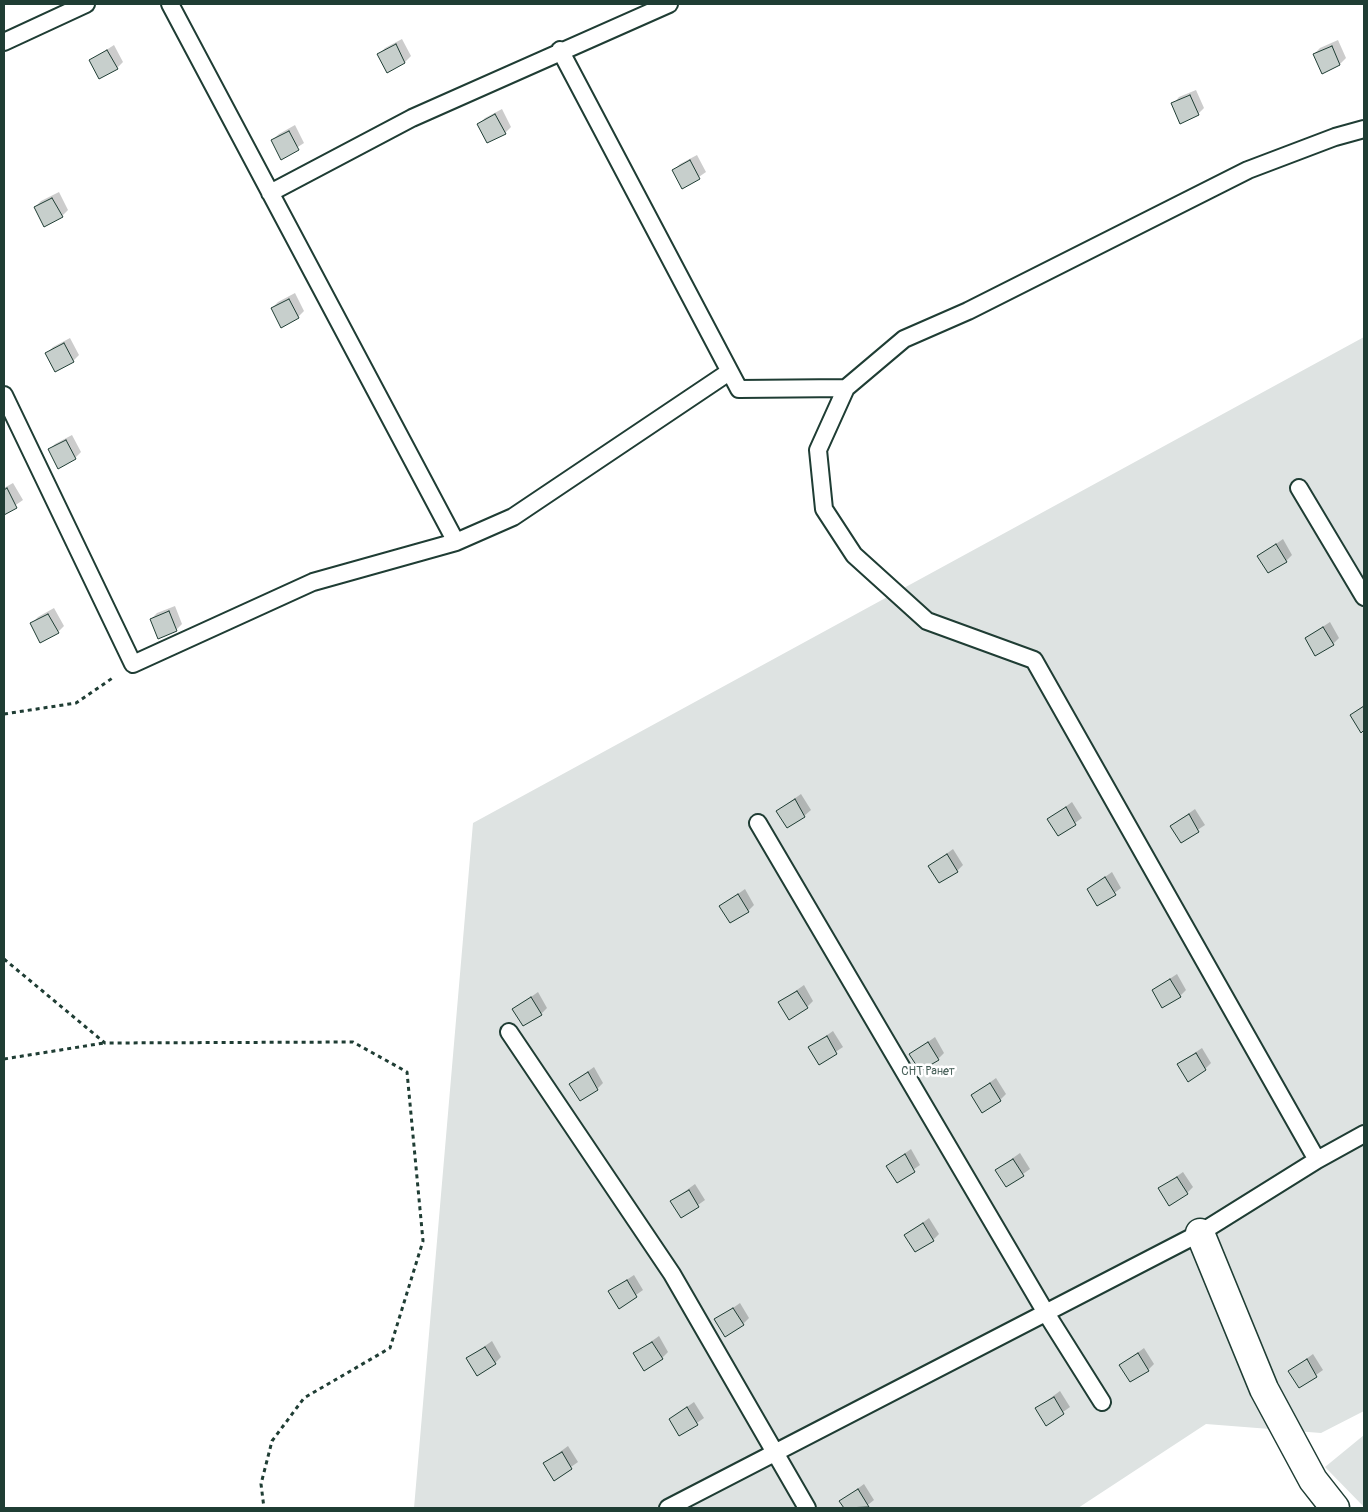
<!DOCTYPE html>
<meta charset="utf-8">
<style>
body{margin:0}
#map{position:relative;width:1368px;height:1512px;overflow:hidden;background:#fff;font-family:Pangolin,sans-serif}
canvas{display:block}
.frame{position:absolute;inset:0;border:5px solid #1f3d34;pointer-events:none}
</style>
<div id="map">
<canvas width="1368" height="1512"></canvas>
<div class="frame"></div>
</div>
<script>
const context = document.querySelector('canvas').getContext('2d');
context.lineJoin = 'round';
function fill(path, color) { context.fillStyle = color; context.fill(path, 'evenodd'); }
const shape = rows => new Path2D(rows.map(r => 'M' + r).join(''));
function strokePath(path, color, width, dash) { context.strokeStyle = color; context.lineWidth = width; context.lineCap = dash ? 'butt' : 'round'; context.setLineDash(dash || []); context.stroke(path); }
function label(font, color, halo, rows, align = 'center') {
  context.font = font + ' Pangolin,sans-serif'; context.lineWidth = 5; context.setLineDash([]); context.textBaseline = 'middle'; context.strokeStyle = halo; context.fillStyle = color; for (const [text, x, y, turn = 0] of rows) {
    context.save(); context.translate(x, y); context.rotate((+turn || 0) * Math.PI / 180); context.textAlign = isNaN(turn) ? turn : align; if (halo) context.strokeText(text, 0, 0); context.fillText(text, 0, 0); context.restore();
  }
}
const green = shape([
 [1364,337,1364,1411,1321,1433,1206,1424,1078,1508,414,1508,473,823],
 [1364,1435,1364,1507,1325,1467]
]);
const shadow = shape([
 [402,39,411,56,405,62,379,54,385,48],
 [1338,40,1346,58,1340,64,1323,72,1314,54,1320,48],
 [114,45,123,62,117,68,91,60],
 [1196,90,1204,108,1198,114,1173,104,1179,97],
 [502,109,511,127,505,133,479,124,485,118],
 [295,125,304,143,281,158,272,140,279,134],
 [697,155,706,172,683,188,674,170,680,164],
 [59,192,68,210,62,216,35,207,41,201],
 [295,293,304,311,298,317,272,308,278,302],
 [70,338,79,355,73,361,47,353,53,347],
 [72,435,81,452,75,458,49,450,55,444],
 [13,483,23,500,4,513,4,488],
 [1283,539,1292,555,1286,561,1259,556],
 [175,606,182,624,176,630,151,619,157,613],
 [54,608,64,626,58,632,32,623,38,617],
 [1330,622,1339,638,1333,644,1306,638],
 [1364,705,1364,729,1361,731,1351,715],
 [801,794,811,810,804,816,777,811],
 [1072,802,1082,818,1058,835,1049,819],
 [1195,809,1205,825,1181,841,1171,826],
 [953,849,963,865,957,871,930,866],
 [1112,872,1121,888,1098,905,1088,889],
 [745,889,754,905,748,911,721,906],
 [1177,974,1186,990,1180,996,1153,990],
 [804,985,813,1001,807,1007,780,1002],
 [538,992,547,1008,541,1014,514,1009],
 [833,1031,843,1047,819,1063,810,1047],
 [935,1037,944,1053,938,1059,911,1054],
 [1202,1048,1211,1063,1205,1069,1178,1064],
 [594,1067,603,1083,597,1089,570,1084],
 [996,1078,1006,1094,1000,1100,973,1095],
 [911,1149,920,1165,897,1181,887,1166],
 [1020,1153,1030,1169,1006,1186,996,1170],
 [1183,1172,1193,1187,1187,1193,1160,1188],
 [695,1184,705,1200,681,1217,672,1201],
 [929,1218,939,1234,933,1240,906,1235],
 [634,1275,643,1290,619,1307,610,1291],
 [740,1303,749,1318,743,1324,716,1320],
 [659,1336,668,1352,662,1358,635,1353],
 [492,1341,501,1357,495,1363,468,1358],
 [1144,1348,1154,1364,1148,1370,1121,1365],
 [1313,1354,1323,1370,1299,1387,1290,1371],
 [1060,1391,1070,1407,1046,1424,1037,1408],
 [694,1402,704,1418,680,1435,670,1419],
 [568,1446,578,1462,554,1479,545,1463],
 [864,1484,874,1500,864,1508,845,1508,841,1501]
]);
const building = shape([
 [396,44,405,63,387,73,377,54,396,44],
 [1332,46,1340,65,1322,74,1313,54,1332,46],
 [107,50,118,69,99,79,89,60,107,50],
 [1190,95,1199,115,1180,124,1171,103,1190,95],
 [495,114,506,134,487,143,477,124,495,114],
 [289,131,299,150,281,160,271,140,289,131],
 [690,160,700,179,682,189,672,170,690,160],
 [52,198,63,217,44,227,34,207,52,198],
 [289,299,299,318,281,328,271,308,289,299],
 [64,343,74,362,55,372,45,353,64,343],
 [66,440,76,459,58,469,48,449,66,440],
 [7,488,17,508,4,515,4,490,7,488],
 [1276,544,1287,562,1268,573,1257,556,1276,544],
 [169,611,177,631,158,639,150,619,169,611],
 [48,614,59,633,40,643,30,623,48,614],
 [1323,627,1334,645,1315,656,1305,638,1323,627],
 [1364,706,1364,730,1361,733,1350,715,1364,706],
 [795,799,805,817,787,828,776,811,795,799],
 [1066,807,1076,825,1058,836,1047,819,1066,807],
 [1189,814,1199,832,1181,843,1170,826,1189,814],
 [947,854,958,872,939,883,928,866,947,854],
 [1105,877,1116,895,1097,906,1087,889,1105,877],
 [738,894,749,912,730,923,719,906,738,894],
 [1170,979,1181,997,1162,1008,1152,990,1170,979],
 [797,991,808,1008,789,1020,778,1002,797,991],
 [531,997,542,1015,523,1026,512,1009,531,997],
 [827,1036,837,1054,819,1065,808,1047,827,1036],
 [928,1042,939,1060,920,1071,909,1054,928,1042],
 [1196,1053,1206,1070,1188,1082,1177,1064,1196,1053],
 [588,1072,598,1090,580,1101,569,1084,588,1072],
 [990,1083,1001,1101,982,1113,971,1095,990,1083],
 [905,1154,915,1172,897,1183,886,1166,905,1154],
 [1013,1159,1024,1176,1006,1187,995,1170,1013,1159],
 [1177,1177,1188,1194,1169,1206,1158,1188,1177,1177],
 [689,1190,699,1207,681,1218,670,1201,689,1190],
 [923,1223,934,1241,915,1252,904,1235,923,1223],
 [627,1280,637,1297,619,1309,608,1291,627,1280],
 [733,1308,744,1325,725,1337,714,1319,733,1308],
 [652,1342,663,1359,644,1371,633,1353,652,1342],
 [485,1347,496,1364,477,1376,466,1358,485,1347],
 [1138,1353,1149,1371,1130,1382,1119,1365,1138,1353],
 [1307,1359,1317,1377,1299,1388,1288,1371,1307,1359],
 [1054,1397,1064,1414,1046,1426,1035,1408,1054,1397],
 [687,1407,698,1425,679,1436,669,1419,687,1407],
 [562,1452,572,1469,554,1481,543,1463,562,1452],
 [858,1489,869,1507,844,1508,839,1501,858,1489]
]);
const path = shape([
 [4,714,76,703,114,677],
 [4,959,105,1043,353,1042,407,1072,423,1241,390,1348,304,1398,272,1441,261,1484,264,1508],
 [4,1059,104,1043]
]);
const lane = shape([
 [170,4,456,542],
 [4,42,86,4],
 [560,50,739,389,846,388,904,339,968,311,1248,170,1335,137,1364,129],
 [270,193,412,118,669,4],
 [846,388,818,450,824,509,854,555,927,621,1034,660,1317,1160],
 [4,395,133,664,313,582,456,542,513,517,729,372],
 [1299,488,1364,597],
 [758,823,1046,1313,1102,1402],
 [509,1032,672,1274,807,1508],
 [668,1508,1200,1233,1317,1160,1364,1134]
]);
const street = shape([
 [1200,1233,1264,1389,1313,1480,1335,1508]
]);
const parkNames = [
 ["СНТ Ранет",928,1072]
];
fill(green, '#dee3e2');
fill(shadow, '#0003');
fill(building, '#c7cfcc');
strokePath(building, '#1f3d34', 1);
strokePath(lane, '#1f3d34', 20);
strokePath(street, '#1f3d34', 31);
strokePath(path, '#1f3d34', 3, [4, 4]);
strokePath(lane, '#fff', 16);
strokePath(street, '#fff', 28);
label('12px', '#455e57', '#fff', parkNames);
</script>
